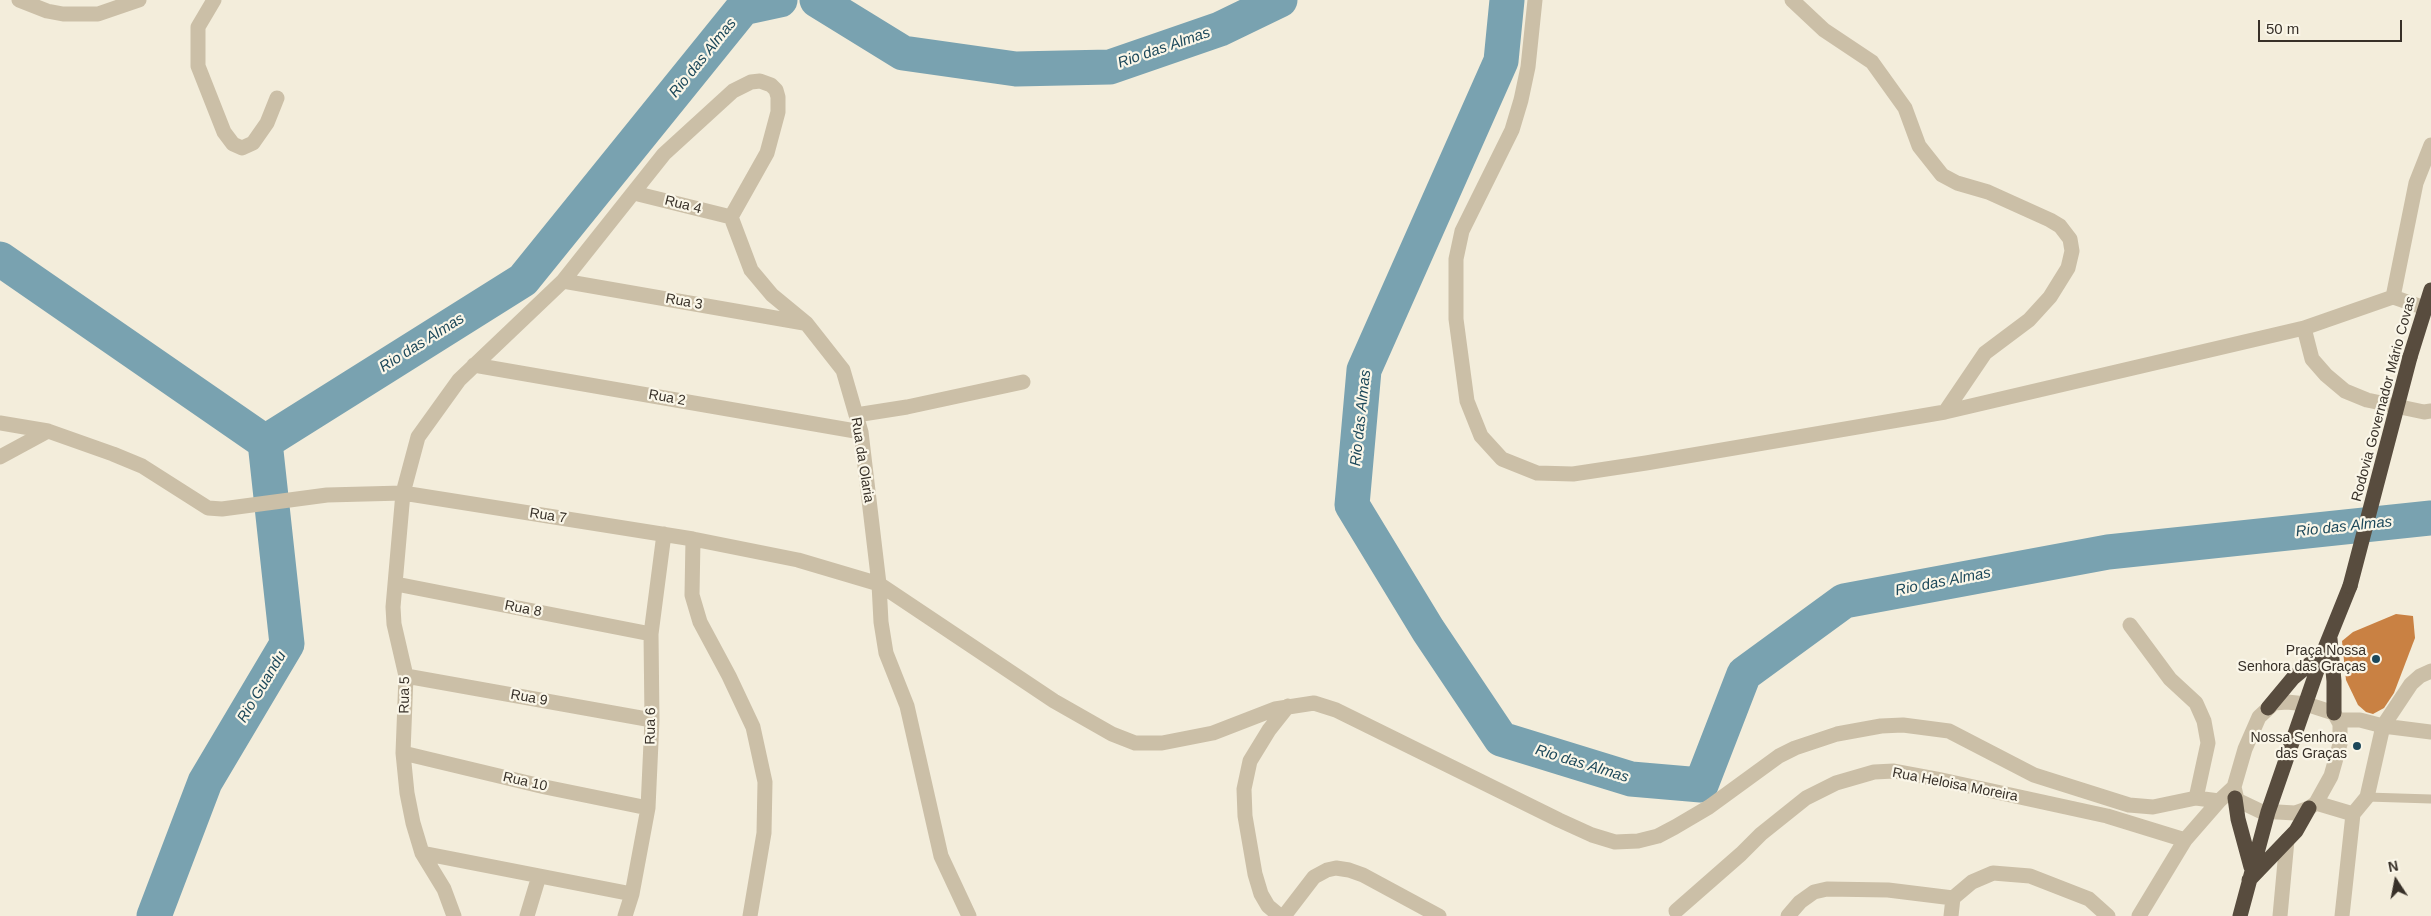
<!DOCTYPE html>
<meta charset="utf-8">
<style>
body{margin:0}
#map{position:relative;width:2431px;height:916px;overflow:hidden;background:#f3eddb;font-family:Arial,sans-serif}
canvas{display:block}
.north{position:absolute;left:2371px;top:856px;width:50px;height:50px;-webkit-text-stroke:4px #faf6e8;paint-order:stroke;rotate:349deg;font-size:14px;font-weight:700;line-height:20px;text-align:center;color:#373028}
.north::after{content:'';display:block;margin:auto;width:18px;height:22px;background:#373028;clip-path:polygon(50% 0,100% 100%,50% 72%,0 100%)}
.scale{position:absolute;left:2258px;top:20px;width:144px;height:22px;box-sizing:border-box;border:2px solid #373028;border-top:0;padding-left:6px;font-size:15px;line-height:18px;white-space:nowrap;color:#373028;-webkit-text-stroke:4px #faf6e8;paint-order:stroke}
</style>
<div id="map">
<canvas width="2431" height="916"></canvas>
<div class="north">N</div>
<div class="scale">50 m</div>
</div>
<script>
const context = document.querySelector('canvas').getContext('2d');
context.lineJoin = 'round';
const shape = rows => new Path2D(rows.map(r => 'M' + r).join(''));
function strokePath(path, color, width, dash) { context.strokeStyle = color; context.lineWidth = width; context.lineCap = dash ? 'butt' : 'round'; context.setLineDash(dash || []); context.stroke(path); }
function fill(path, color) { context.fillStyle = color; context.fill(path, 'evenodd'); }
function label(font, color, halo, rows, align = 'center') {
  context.font = font + ' Arial,sans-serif'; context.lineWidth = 4.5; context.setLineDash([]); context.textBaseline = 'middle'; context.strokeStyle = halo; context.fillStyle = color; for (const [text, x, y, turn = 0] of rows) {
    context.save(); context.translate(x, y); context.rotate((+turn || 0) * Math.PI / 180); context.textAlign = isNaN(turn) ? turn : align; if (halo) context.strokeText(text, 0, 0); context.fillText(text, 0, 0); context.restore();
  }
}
const river = shape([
 [817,0,903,53,1016,69,1110,67,1220,29,1280,0],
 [1507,0,1501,61,1364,370,1352,505,1428,630,1501,739,1631,779,1701,785,1744,674,1844,601,2108,552,2431,518],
 [0,259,265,442,523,280,743,8,780,0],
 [154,916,205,782,287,644,265,442]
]);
const building = shape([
 [2396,614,2413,616,2415,638,2394,693,2384,708,2373,714,2366,712,2358,705,2346,680,2342,641,2353,632]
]);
const lane = shape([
 [2367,797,2431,799]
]);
const street = shape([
 [19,0,47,11,63,14,98,14,139,0],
 [214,0,198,27,198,66,224,132,233,144,242,148,253,143,267,123,277,98],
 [1535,0,1528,67,1521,100,1512,130,1462,231,1456,259,1456,319,1467,401,1481,436,1502,459,1537,473,1573,474,1646,463,1945,412,2304,328,2393,297,2425,308],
 [1792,0,1824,30,1872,62,1905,108,1919,146,1942,175,1957,183,1988,192,2050,220,2060,226,2070,239,2072,251,2068,268,2050,297,2029,320,1985,353,1945,412],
 [634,193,731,217],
 [563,281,804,323],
 [2393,297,2416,183,2431,145],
 [2304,328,2312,359,2326,375,2345,391,2367,400,2424,412,2431,411],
 [474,365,861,432],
 [856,415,907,407,1023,382],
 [0,423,48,431,113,454,142,466,208,508,222,509,327,495,403,493,693,539,798,560,879,584,1054,701,1112,734,1135,743,1162,743,1213,733,1275,709,1314,703,1336,710,1559,820,1592,835,1615,842,1638,841,1658,836,1675,827,1709,807,1779,756,1795,748,1837,734,1881,726,1903,725,1949,731,2034,775,2129,805,2153,807,2196,798,2219,801,2234,787],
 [0,457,48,431],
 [693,539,692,595,700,622,729,676,753,727,765,782,764,833,750,916],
 [396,584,651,634],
 [2130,625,2170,679,2196,703,2204,721,2208,743,2196,798],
 [406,676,652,720],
 [2287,702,2306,704,2334,713,2340,724,2340,744,2331,776,2316,803,2309,808,2295,813,2260,811,2237,800,2234,787,2245,749,2259,717,2274,703,2287,702],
 [2339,720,2360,720,2383,726,2431,732],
 [403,753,545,787,648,808],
 [2316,803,2353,814],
 [2353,814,2367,797,2383,726,2411,684,2420,676,2431,671],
 [422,853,632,894],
 [1676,911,1741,854,1761,834,1806,798,1836,783,1874,772,1894,771,1937,779,2107,816,2185,840],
 [454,916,444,889,422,853,413,823,407,793,403,753,406,676,394,624,393,607,403,493,418,437,459,380,563,281,664,154,733,91,751,82,760,81,771,85,776,90,778,97,778,112,767,153,731,217,751,270,772,295,806,323,843,370,861,432,879,584,881,622,886,653,907,706,941,856,969,916],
 [527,916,539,876],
 [625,916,632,894,648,808,652,720,651,634,664,534],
 [1280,916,1268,906,1261,894,1255,874,1245,816,1244,789,1250,761,1269,730,1288,706],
 [1284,916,1314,877,1327,870,1336,868,1349,870,1363,875,1439,916],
 [1788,916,1800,902,1814,892,1827,889,1888,890,1953,898,1972,882,1993,873,2030,876,2089,899,2108,916],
 [1951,916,1953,898],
 [2139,916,2185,840,2219,801],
 [2280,916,2287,840],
 [2342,916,2353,814]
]);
const highway = shape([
 [2410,357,2431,290],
 [2330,639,2334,681,2334,713],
 [2268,708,2293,678,2323,653],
 [2235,798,2238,819,2251,867],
 [2249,880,2296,831,2309,808],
 [2240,916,2268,812,2323,653,2350,586]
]);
const highwayBridge = shape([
 [2350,586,2410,357]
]);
const markers = [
 [2376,659,5,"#1c485a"],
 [2357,746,5,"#1c485a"]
];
const streetNames = [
 ["Rua 4",683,205,14],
 ["Rua 3",684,302,10],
 ["Rua 2",667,398,10],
 ["Rodovia Governador Mário Covas",2384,399,-75],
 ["Rua da Olaria",862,460,81],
 ["Rua 7",548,516,9],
 ["Rua 8",523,609,11],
 ["Rua 5",405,695,-89],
 ["Rua 9",529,698,10],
 ["Rua 6",651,726,-89],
 ["Rua 10",525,782,13],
 ["Rua Heloisa Moreira",1955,785,11]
];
const poiNames = [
 ["Praça Nossa",2366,651],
 ["Senhora das Graças",2366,667],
 ["Nossa Senhora",2347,738],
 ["das Graças",2347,754]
];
const waterNames = [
 ["Rio das Almas",1164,48,-19],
 ["Rio das Almas",703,58,-51],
 ["Rio das Almas",422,343,-32],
 ["Rio das Almas",1361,418,-84],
 ["Rio das Almas",2344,527,-6],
 ["Rio das Almas",1943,582,-11],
 ["Rio Guandu",262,687,-59],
 ["Rio das Almas",1582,764,17]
];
strokePath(river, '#79a2b0', 35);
fill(building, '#c98143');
strokePath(lane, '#cbbfa7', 9);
strokePath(street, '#cbbfa7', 15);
strokePath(highway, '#584c3e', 15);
strokePath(highwayBridge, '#584c3e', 15);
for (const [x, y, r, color] of markers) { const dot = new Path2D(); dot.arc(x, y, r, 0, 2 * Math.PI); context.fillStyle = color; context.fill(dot); strokePath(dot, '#faf6e8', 2); }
label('14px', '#373028', '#faf6e8', streetNames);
label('14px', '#373028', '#faf6e8', poiNames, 'right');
label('italic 15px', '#1c485a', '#faf6e8', waterNames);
</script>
